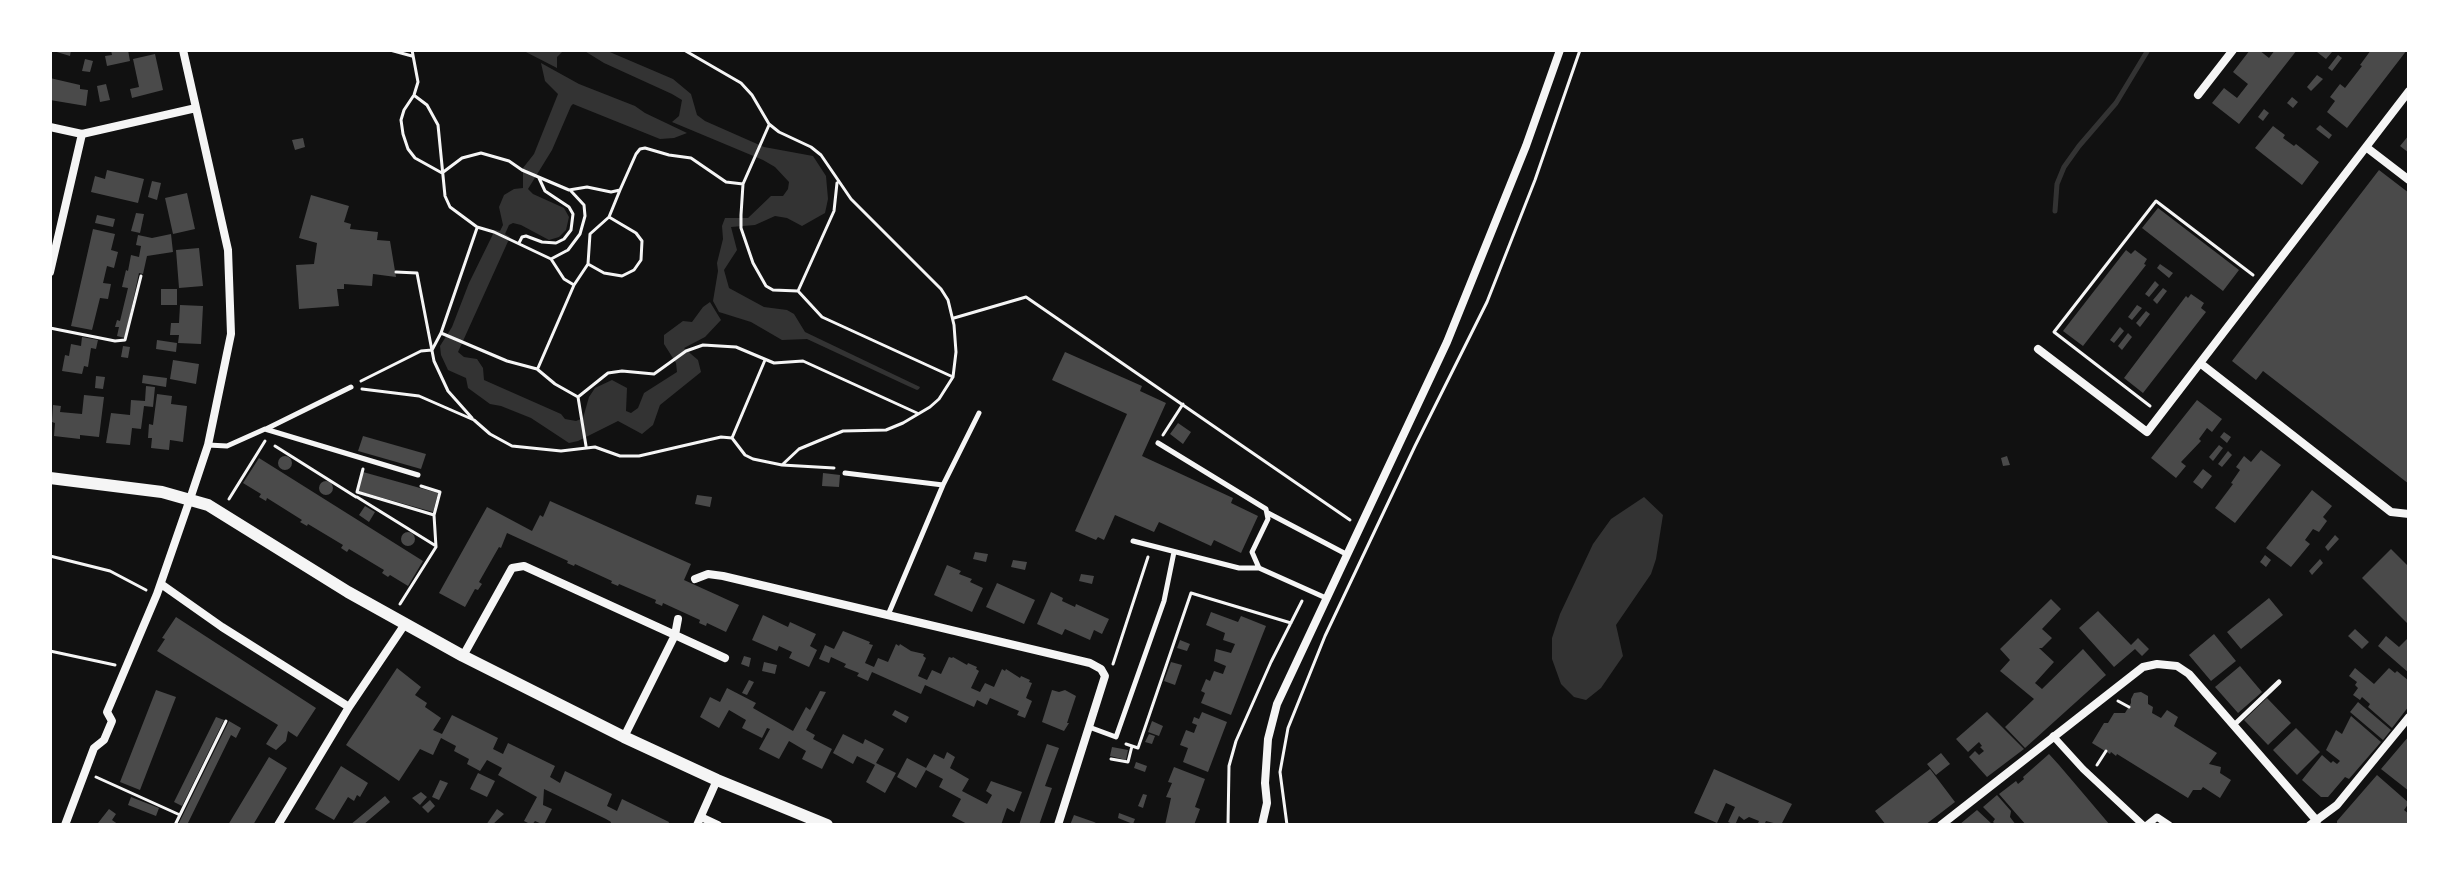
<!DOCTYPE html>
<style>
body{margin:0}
#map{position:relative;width:2459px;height:875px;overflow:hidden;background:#111;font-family:Poppins,sans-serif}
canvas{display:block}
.frame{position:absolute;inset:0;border:52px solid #fff;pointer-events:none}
</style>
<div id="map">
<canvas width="2459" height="875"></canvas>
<div class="frame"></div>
</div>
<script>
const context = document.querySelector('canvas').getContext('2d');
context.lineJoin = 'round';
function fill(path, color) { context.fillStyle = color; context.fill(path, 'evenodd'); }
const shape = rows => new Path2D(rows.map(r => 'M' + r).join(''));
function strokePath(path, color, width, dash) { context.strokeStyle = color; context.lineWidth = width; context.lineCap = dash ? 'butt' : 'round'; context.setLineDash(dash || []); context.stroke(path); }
const water = shape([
 [522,50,564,50,557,57,557,68],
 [583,50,605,50,673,79,691,94,697,115,705,121,764,147,813,156,826,176,828,199,825,213,802,226,787,218,775,216,755,225,731,227,737,250,724,270,729,288,764,307,787,310,794,314,805,332,920,387,919,389,917,390,908,386,807,339,782,340,751,322,719,312,713,301,718,271,717,263,723,239,722,226,725,218,748,218,771,196,783,196,788,189,789,182,775,167,763,160,672,122,679,116,682,100,672,94,604,63],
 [541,63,579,84,635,106,645,113,687,133,674,138,660,139,573,104,571,106,552,150,528,189,533,194,564,208,569,217,566,230,559,237,549,240,521,225,513,223,509,225,505,234,510,237,458,352,464,357,477,359,483,368,484,380,561,414,565,419,576,421,583,418,589,397,595,388,612,380,627,388,626,411,631,413,638,408,644,393,677,372,676,363,664,344,664,335,683,321,692,322,703,307,710,302,721,320,705,337,684,348,698,360,701,372,660,405,653,425,642,434,618,421,578,441,569,443,531,418,501,406,490,404,468,388,466,378,448,370,441,355,440,346,452,327,469,283,495,230,500,231,503,225,499,207,504,195,514,189,523,188,523,168,534,154,558,94,545,81],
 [1644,497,1663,515,1656,559,1651,574,1616,625,1623,656,1601,688,1586,700,1574,697,1561,684,1552,659,1552,638,1560,614,1593,544,1611,519]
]);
const stream = shape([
 [2055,211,2057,184,2064,167,2079,146,2116,103,2148,50]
]);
const building = shape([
 [50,50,71,50,70,56],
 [111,50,128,50,130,61,107,66,105,56,112,55],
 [2250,50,2259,50,2269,58,2275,50,2297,50,2239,124,2212,103,2224,88,2237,98,2248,84,2233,72],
 [2319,50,2329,50,2332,52,2326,59,2317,52],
 [2371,50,2407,50,2347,128,2327,112,2335,101,2330,97,2340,84,2345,88,2362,66,2360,65],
 [155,54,163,90,132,98,130,89,139,87,133,59],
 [2338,55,2342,58,2332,71,2328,68],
 [85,59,93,61,90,72,82,71],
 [2317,75,2323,79,2311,91,2307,87],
 [50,78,80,85,80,89,88,90,86,106,50,100],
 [106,84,110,100,100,102,97,86],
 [2292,97,2298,102,2293,108,2287,103],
 [2264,109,2269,113,2263,121,2258,117],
 [2320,125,2332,135,2329,139,2316,129],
 [2273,126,2285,135,2283,138,2294,146,2296,144,2319,162,2302,185,2255,148],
 [2409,135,2409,153,2400,146],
 [303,138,305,147,295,150,292,140],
 [107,170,144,179,138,203,91,192,95,176,105,179],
 [2379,170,2409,193,2409,484,2263,371,2256,380,2232,361],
 [152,181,161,183,157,200,148,197],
 [187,193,195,229,173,234,165,198],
 [311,195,349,206,344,222,351,224,350,229,378,232,377,240,390,241,396,277,373,274,372,286,344,284,344,289,337,289,339,306,299,309,296,265,314,264,317,243,299,238],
 [2158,208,2239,270,2223,291,2142,228],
 [136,213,144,214,140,233,131,231],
 [97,215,115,219,113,227,95,223],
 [93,229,115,234,111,250,118,252,114,268,107,266,103,283,111,284,108,299,100,298,92,330,71,326],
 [171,234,173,252,147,256,143,274,139,273,125,338,117,336,119,327,115,327,117,320,120,321,128,288,122,287,126,270,128,271,131,255,139,257,141,246,136,245,138,235,152,238],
 [199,248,203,286,179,288,176,250],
 [2126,250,2131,254,2135,250,2147,259,2144,264,2146,265,2083,346,2063,331],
 [2160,264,2173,273,2169,278,2157,268],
 [2155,281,2159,285,2149,297,2145,294],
 [2163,288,2167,291,2157,304,2153,300],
 [161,289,177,289,177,305,161,305],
 [2191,294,2204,303,2201,308,2206,312,2143,393,2124,378,2186,296,2188,298],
 [180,305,203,306,201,344,178,343,179,335,170,335,171,323,179,323],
 [2137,305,2142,308,2132,320,2128,317],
 [2146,311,2150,314,2140,327,2136,323],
 [2120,327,2124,331,2114,343,2110,340],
 [2128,333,2132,337,2122,350,2118,346],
 [82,337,98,340,96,349,91,348,88,367,84,366,82,374,62,371,65,355,69,356,71,344,81,346],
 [157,340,177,343,176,352,156,349],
 [123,346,130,347,128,358,121,357],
 [1065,352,1142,386,1140,391,1166,403,1142,456,1233,498,1231,503,1258,516,1241,553,1214,540,1211,546,1159,522,1154,532,1115,515,1104,540,1098,537,1096,540,1075,531,1127,414,1052,380],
 [173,360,199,364,196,384,170,379],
 [143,375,167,378,166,387,142,383],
 [96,376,105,377,103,389,95,388],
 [146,386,155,387,153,407,144,406,141,429,132,428,130,445,106,443,111,413,130,415,131,400,145,401],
 [157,394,172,396,171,404,187,406,183,442,170,440,169,450,151,448,152,438,148,438,149,424,153,425],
 [84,395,104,397,99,437,80,435,80,439,54,436,55,423,52,422,53,405,61,406,60,412,82,414],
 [2197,400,2222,419,2212,432,2207,428,2199,439,2201,441,2181,462,2186,466,2176,478,2151,458],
 [1178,423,1191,432,1183,444,1170,434],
 [2224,432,2231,437,2227,443,2220,437],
 [363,436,426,454,421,469,358,451],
 [2219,445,2223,448,2213,461,2209,457],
 [2261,450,2281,465,2235,523,2215,508,2233,484,2231,483,2240,470,2236,467,2244,456,2251,462],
 [2228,451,2232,455,2222,467,2218,464],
 [2007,456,2010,465,2003,466,2001,458],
 '278 463a7 7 0 1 1 14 0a7 7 0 1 1-14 0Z',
 [259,458,423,561,408,586,390,575,388,577,382,573,384,570,349,549,347,552,341,548,343,545,308,524,307,526,300,522,302,520,267,498,266,501,259,497,261,494,243,483],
 [2203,469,2212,476,2202,489,2193,482],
 [363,472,438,493,433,512,358,491],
 [823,473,840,475,839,487,822,486],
 '319 488a7 7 0 1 1 14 0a7 7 0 1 1-14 0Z',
 [2312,490,2332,506,2323,517,2327,521,2319,532,2313,529,2305,540,2310,544,2291,567,2266,548],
 [697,495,712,497,710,507,695,504],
 [550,501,691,564,684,580,739,605,726,632,707,623,706,626,699,623,700,620,663,603,662,606,655,603,656,600,619,584,618,586,611,583,612,581,575,564,574,566,567,563,568,561,507,533,501,548,499,547,479,582,482,584,478,590,475,589,465,607,439,593,487,507,532,531,540,515,543,517],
 [365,506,375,512,369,522,359,515],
 '401 539a7 7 0 1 1 14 0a7 7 0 1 1-14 0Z',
 [2335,535,2339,539,2328,551,2325,547],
 [2391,549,2409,567,2409,625,2362,578],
 [975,552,988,554,986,562,973,559],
 [2265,555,2271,560,2266,567,2260,562],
 [2320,559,2323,563,2312,575,2309,571],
 [1013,560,1027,562,1025,570,1011,567],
 [947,565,961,571,959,574,972,579,970,582,983,588,972,612,934,595],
 [1081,574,1094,576,1092,584,1079,581],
 [997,583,1035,600,1024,624,986,607],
 [1051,592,1063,598,1062,601,1075,607,1076,604,1109,619,1102,634,1094,630,1090,640,1065,629,1062,635,1037,624],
 [2269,598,2283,615,2241,649,2227,632],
 [2051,599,2061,609,2042,629,2052,638,2042,648,2039,648,2054,662,2035,683,2042,689,2083,649,2106,675,2025,748,2005,727,2034,699,2000,671,2010,660,2000,649],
 [2098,611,2131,645,2138,638,2149,649,2142,656,2135,649,2114,667,2079,628],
 [1211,612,1238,622,1241,616,1266,626,1231,715,1201,703,1205,693,1201,691,1206,679,1210,681,1214,671,1223,674,1226,666,1214,661,1216,649,1231,653,1235,644,1223,640,1225,633,1206,625],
 [763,615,788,627,790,622,816,634,810,646,817,650,809,667,789,658,792,652,779,646,777,651,752,640],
 [176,617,316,708,297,737,288,731,286,741,276,750,266,744,278,725,157,651,165,639,162,638],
 [2355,629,2369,642,2362,649,2348,636],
 [843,631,870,642,869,644,873,645,865,663,874,667,878,658,888,662,896,644,899,646,900,644,911,651,924,654,923,656,926,658,918,676,927,680,932,670,941,674,949,657,952,658,953,657,967,665,968,663,977,667,976,669,979,671,971,688,980,692,985,683,994,687,1002,669,1005,671,1006,669,1020,678,1021,676,1030,680,1029,682,1032,683,1026,698,1032,701,1025,718,1017,715,1019,711,990,698,987,705,977,700,974,707,925,685,921,694,872,672,868,681,857,676,859,673,844,667,846,664,831,657,829,663,819,659,825,645,834,649],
 [2214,634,2236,661,2211,681,2189,655],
 [2386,636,2399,647,2407,639,2409,641,2409,673,2378,646],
 [1180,640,1190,644,1187,651,1177,648],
 [744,656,751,658,749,667,741,664],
 [764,662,777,665,775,674,762,671],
 [1171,662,1182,665,1175,685,1164,681],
 [2240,666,2262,692,2238,713,2215,687],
 [397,668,421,687,415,695,427,703,425,707,441,718,433,730,442,734,452,715,498,738,493,749,503,754,508,743,555,766,550,777,560,783,565,771,612,794,607,806,617,811,622,799,669,822,668,825,610,825,611,822,606,819,544,789,543,805,552,809,544,825,535,821,532,825,524,821,537,797,498,775,502,768,487,760,480,771,467,764,469,759,454,751,456,746,441,738,433,755,420,749,399,781,346,745],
 [2355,668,2374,684,2389,668,2395,673,2397,671,2409,681,2409,706,2392,728,2368,707,2370,704,2362,697,2360,700,2353,695,2358,688,2355,685,2357,682,2349,676],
 [749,680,754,682,747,695,742,693],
 [727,688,756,703,753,708,793,731,806,707,810,710,820,691,826,692,806,730,815,735,813,739,832,749,822,769,802,759,806,751,789,741,779,759,759,749,770,729,767,728,762,738,742,728,746,720,729,710,719,728,700,717,710,697,720,702],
 [156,690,176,697,140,790,120,782],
 [1052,690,1059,692,1065,690,1076,696,1067,723,1069,723,1064,731,1042,722],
 [2141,692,2148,696,2148,704,2153,707,2152,713,2161,718,2167,710,2178,717,2174,726,2217,753,2209,764,2221,767,2220,773,2231,780,2220,798,2203,787,2201,790,2193,790,2188,798,2117,754,2116,756,2111,752,2110,754,2092,743,2104,723,2108,723,2114,713,2125,713,2131,703,2131,699,2134,693],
 [2267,698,2291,723,2268,745,2244,720],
 [2358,702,2391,730,2383,740,2350,712],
 [895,710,909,717,906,723,892,715],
 [1202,712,1227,722,1208,772,1183,762,1188,748,1180,745,1186,730,1194,733,1197,725,1192,723,1194,717,1199,719],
 [1987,712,2024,749,1987,777,1969,757,1975,751,1979,755,1984,751,1980,747,1982,746,1979,742,1968,752,1956,739],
 [2351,716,2381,742,2349,779,2345,777,2328,797,2321,797,2302,780,2322,755,2331,763,2333,761,2337,764,2340,761,2326,750,2336,730,2342,734],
 [216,717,224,720,182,806,174,802],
 [229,721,241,728,236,738,231,735,187,825,178,825],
 [1152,721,1163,726,1159,736,1148,732],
 [2296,728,2320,752,2297,775,2273,750],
 [843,734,863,744,865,739,884,749,876,763,896,773,885,793,866,782,875,765,857,756,853,764,833,753],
 [1149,734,1155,736,1152,744,1145,742],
 [2409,736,2409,791,2381,769],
 [1047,744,1059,748,1045,786,1052,788,1039,825,1019,825],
 [1112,747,1128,750,1126,760,1110,756],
 [947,752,955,757,950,768,969,779,962,791,987,804,992,795,986,791,991,781,1022,792,1014,812,1007,808,1001,825,969,825,952,816,961,799,939,787,943,779,926,770,916,788,897,777,907,758,926,768,934,754,944,759],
 [1941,753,1950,764,1936,775,1927,764],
 [2049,754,2059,765,2110,825,2026,825,1999,794,2016,781,2018,784,2024,779,2023,777],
 [269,757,287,768,253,825,228,825],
 [1136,762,1147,766,1145,772,1134,768],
 [341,766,368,783,360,797,357,795,354,801,348,797,334,820,315,809],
 [1174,767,1205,779,1195,807,1200,809,1194,825,1165,825,1171,798,1166,797,1172,783,1168,782],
 [1714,769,1792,804,1781,825,1766,821,1764,825,1757,825,1759,821,1749,817,1744,820,1739,816,1735,825,1728,822,1735,807,1726,803,1717,823,1694,813],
 [1930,769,1955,802,1925,825,1886,825,1875,811],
 [478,773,495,781,487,797,470,789],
 [2377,775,2409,803,2404,810,2409,814,2409,825,2337,825,2337,821],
 [440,780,448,783,439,800,432,797],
 [421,792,427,797,420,805,412,798],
 [1143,794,1147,795,1143,808,1138,806],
 [1997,795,2011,811,2010,817,2016,825,1996,825,1993,822,1995,819,1983,807],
 [385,796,390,802,363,825,350,825],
 [131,797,159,808,156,816,128,805],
 [430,800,435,806,428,813,422,807],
 [109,809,116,814,112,820,119,825,98,823],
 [497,809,504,814,492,825,486,825],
 [1977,810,1993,825,1959,825,1966,819],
 [1119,813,1135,819,1133,824,1118,818],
 [1074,815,1094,822,1100,825,1070,825]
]);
const path = shape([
 [390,50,412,56],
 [412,50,418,82,414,95,404,110,401,120,403,134,408,149,415,158,442,173,462,158,481,153,509,161,522,170,569,190,587,187,611,192,620,190,636,154,640,149,645,148,669,155,691,158,726,182,743,184],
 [684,50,741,83,752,95,769,124,779,132,811,147,821,155,851,199,941,289,948,300,954,325,956,352,953,377,939,399,930,407,903,423,886,430,843,431,823,439,799,449,782,465],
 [415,96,427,105,438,125,445,196,450,207,477,227,494,232,551,259,564,279,574,285],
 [769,125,743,184,741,215,741,228,753,263,766,286,773,290,798,291,822,317,953,377],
 [519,243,522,237,526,236,542,242,556,243,564,239,571,230,573,214,569,207,545,191,539,178],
 [551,259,568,250,580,234,585,216,584,205,571,191],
 [588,264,604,273,622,276,634,270,641,260,642,241,636,233,609,217],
 [396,272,417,273,434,361,448,391,472,418],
 [798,291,834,211,837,183],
 [954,318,1026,297,1350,520],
 [50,328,115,341,125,340,141,276],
 [441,333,507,361,537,369,555,384,578,397,608,373,622,371,654,374,686,351,703,345,736,347,774,363,803,361,917,413],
 [538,368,574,285,588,264,590,234,609,217,620,190],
 [361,381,421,351,432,350,441,333,477,228],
 [362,389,419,396,474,420,490,434,512,446,561,451,595,447,620,456,639,456,721,437,732,438,745,455,753,459,782,465,834,468],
 [578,397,586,446],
 [2150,406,2054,332,2156,201,2253,275],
 [1163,435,1183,404],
 [732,438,765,360],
 [275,446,356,497],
 [363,469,357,492,434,515],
 [357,497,436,546],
 [229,499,265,441],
 [50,556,110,571,146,590],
 [400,604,436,547,434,515,440,492,421,486],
 [50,651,115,665],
 [1113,664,1148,557],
 [2118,701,2129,707],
 [1126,744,1138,748,1191,593,1291,623],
 [1111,759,1128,762,1132,746],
 [2097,765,2106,751],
 [96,777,180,815],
 [175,825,226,721],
 [1228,825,1229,766,1236,741,1271,662,1302,601],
 [1287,825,1280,772,1288,728,1325,636,1415,446,1487,302,1535,180,1580,50]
]);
const service = shape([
 [266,429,351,387],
 [1158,443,1266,509,1268,519,1252,552,1259,568],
 [208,445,227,446,265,429,418,475],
 [845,473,943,485],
 [1268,513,1346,554],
 [1133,541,1239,568,1259,568,1326,598],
 [888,615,943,485,979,413],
 [2235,724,2279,682],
 [1089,727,1116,737,1164,601,1174,552]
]);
const pedestrian = shape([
 [2053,736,2083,769,2143,825],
 [2147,825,2157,817,2169,825]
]);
const minor = shape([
 [2198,95,2233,50],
 [50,127,82,134,196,108],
 [2366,147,2409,180],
 [50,272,82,134],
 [2038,349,2147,432,2409,91],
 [2200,363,2391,512,2409,514],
 [695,579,708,574,723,576,1090,663,1101,669,1105,676,1058,825],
 [161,584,222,627,349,707],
 [678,619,675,635,725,658],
 [463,656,512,568,524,566,675,635,624,737],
 [701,817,718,825],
 [65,825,94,748,104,740,112,721,107,712,157,594,190,499,208,445,231,334,228,250,183,50],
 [278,825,349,707,405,624],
 [697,825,717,780],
 [1262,825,1267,803,1265,783,1268,739,1277,704,1447,342,1526,146,1560,50],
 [1941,825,2143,667,2157,664,2177,666,2189,674,2317,821],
 [2310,825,2337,805,2409,717]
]);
const tertiary = shape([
 [50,478,162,492,208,505,348,592,463,656,624,737,717,780,827,825]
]);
fill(water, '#333');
strokePath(stream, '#333', 5);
fill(building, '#4a4a4a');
strokePath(path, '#f5f5f5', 3);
strokePath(service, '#f5f5f5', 5);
strokePath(pedestrian, '#f5f5f5', 7);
strokePath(minor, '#f5f5f5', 8);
strokePath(tertiary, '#f5f5f5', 12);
</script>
